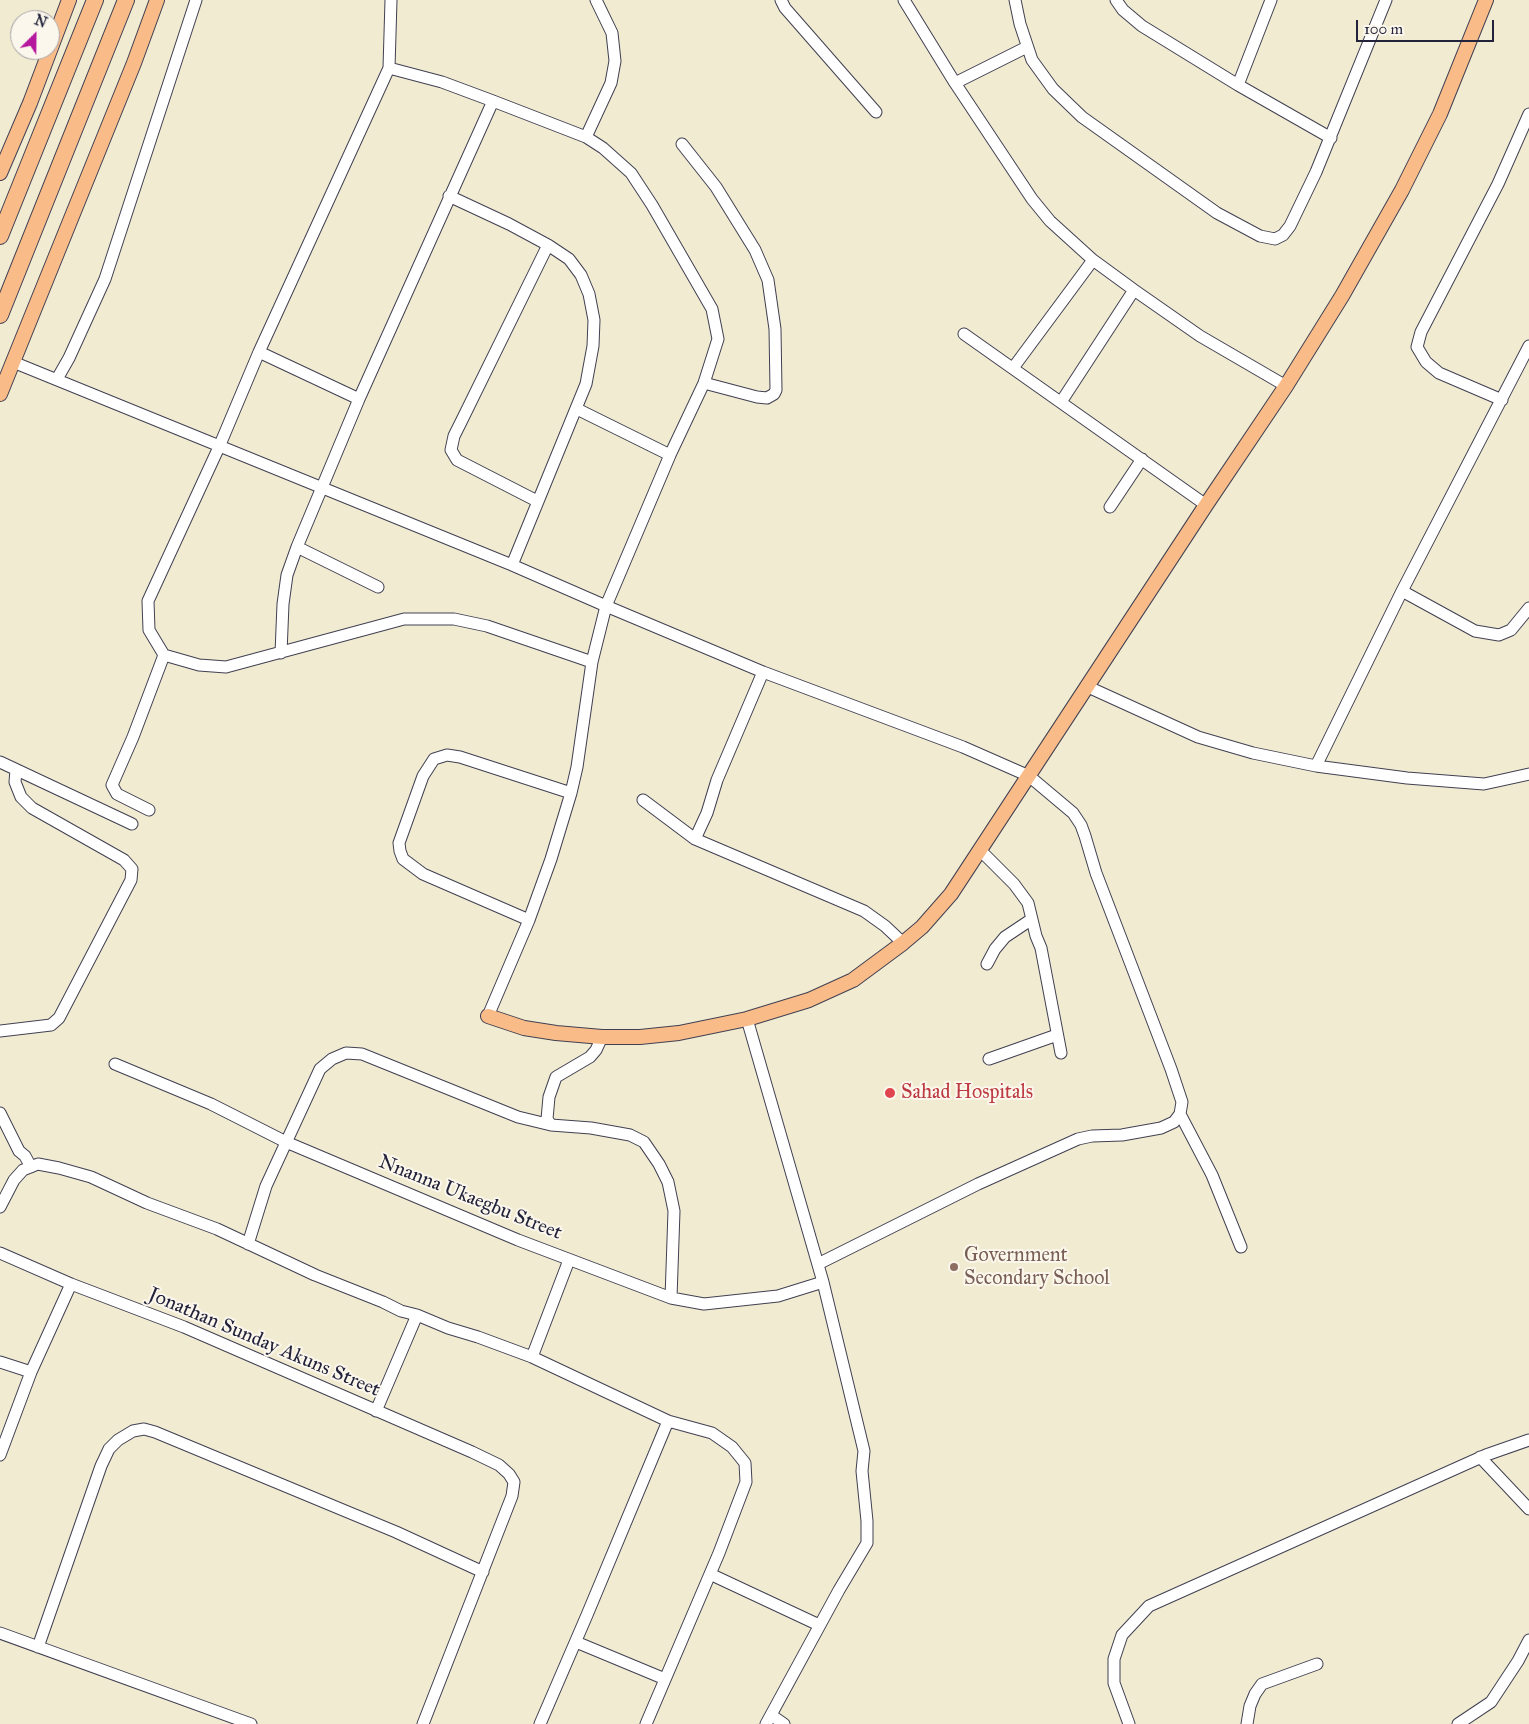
<!DOCTYPE html>
<style>
body{margin:0}
#map{position:relative;width:1529px;height:1724px;overflow:hidden;background:#f1ebd2;font-family:"IM FELL Great Primer",serif}
canvas{display:block}
.north{position:absolute;left:10px;top:10px;width:50px;height:50px;box-sizing:border-box;background:#fbf7ec;border:1px solid #a4a2a5;border-radius:50%;rotate:23deg;font-size:14px;font-weight:700;line-height:20px;text-align:center;color:#22223b}
.north::after{content:'';display:block;margin:auto;width:18px;height:22px;background:#b5179e;clip-path:polygon(50% 0,100% 100%,50% 72%,0 100%)}
.scale{position:absolute;left:1356px;top:20px;width:138px;height:22px;box-sizing:border-box;border:2px solid #22223b;border-top:0;padding-left:6px;font-size:15px;line-height:18px;white-space:nowrap;color:#22223b;-webkit-text-stroke:4px #fbf7ec;paint-order:stroke}
</style>
<div id="map">
<canvas width="1529" height="1724"></canvas>
<div class="north">N</div>
<div class="scale">100 m</div>
</div>
<script>
const context = document.querySelector('canvas').getContext('2d');
context.lineJoin = 'round';
const shape = rows => new Path2D(rows.map(r => 'M' + r).join(''));
function strokePath(path, color, width, dash) { context.strokeStyle = color; context.lineWidth = width; context.lineCap = dash ? 'butt' : 'round'; context.setLineDash(dash || []); context.stroke(path); }
function label(font, color, halo, rows, align = 'center') {
  context.font = font + ' "IM FELL Great Primer",serif'; context.lineWidth = 4; context.setLineDash([]); context.textBaseline = 'middle'; context.strokeStyle = halo; context.fillStyle = color; for (const [text, x, y, turn = 0] of rows) {
    context.save(); context.translate(x, y); context.rotate((+turn || 0) * Math.PI / 180); context.textAlign = isNaN(turn) ? turn : align; if (halo) context.strokeText(text, 0, 0); context.fillText(text, 0, 0); context.restore();
  }
}
const minor = shape([
 [391,0,389,68,259,352,219,447,148,601,149,630,164,655,199,665,226,667,404,619,454,619,487,626,592,662],
 [781,0,785,8,876,112],
 [904,0,955,83,1032,199,1050,221,1093,260,1134,290,1200,336,1286,386],
 [1015,0,1020,24,1032,60,1053,89,1082,117,1217,213,1260,236,1275,239,1283,235,1290,226,1316,172,1386,0],
 [1116,0,1123,10,1142,26,1238,85,1331,138],
 [389,68,442,82,493,101,586,137,603,148,631,173,652,205,712,309,718,339,704,383,670,455,606,606,592,662,577,767,571,793,551,859,529,920,488,1016],
 [955,83,1027,47],
 [1238,85,1271,0],
 [586,137,611,83,615,61,612,33,596,0],
 [682,144,716,187,755,250,768,280,775,329,776,390,774,394,767,398,757,397,704,383],
 [449,196,509,224,548,245,569,259,581,275,589,294,594,320,593,346,586,384,512,565],
 [964,334,1206,505],
 [259,352,359,399],
 [13,362,512,565,606,606,763,672,963,747,1029,776,1073,813,1081,825,1085,836,1096,873,1171,1069,1182,1102,1180,1114,1174,1122,1161,1128,1122,1135,1092,1136,1078,1139,978,1184,818,1264],
 [1013,368,1093,260],
 [57,379,69,358,105,279,196,0],
 [1502,400,1439,373,1426,362,1417,347,1421,332,1498,184,1529,114],
 [1061,402,1134,290],
 [577,409,670,455],
 [537,501,457,460,451,450,454,436,461,422,548,245],
 [1110,507,1142,459],
 [297,547,378,587],
 [1402,591,1475,631,1499,635,1511,630,1529,608],
 [281,653,283,604,287,575,297,547,359,399,493,101],
 [1086,686,1198,737,1253,753,1316,766,1407,778,1484,784,1529,774],
 [0,762,132,824],
 [1316,766,1402,591,1529,346],
 [643,800,695,839,864,911,885,926,903,943],
 [149,810,117,794,112,785,133,737,164,655],
 [695,839,707,813,717,780,763,672],
 [980,850,1014,884,1028,903,1036,936,1041,948,1061,1053],
 [529,920,423,874,403,859,400,851,399,843,423,776,434,759,447,755,460,757,571,793],
 [987,964,995,949,1005,937,1032,919],
 [747,1019,823,1282,864,1451,862,1471,867,1521,867,1543,839,1590,766,1724],
 [0,1031,51,1025,59,1018,131,880,132,869,124,860,32,808,21,797,15,782,16,770],
 [602,1037,596,1050,590,1057,556,1077,549,1097,547,1119,551,1125,591,1128,630,1135,644,1142,659,1164,668,1182,674,1211,671,1298],
 [989,1059,1057,1035],
 [115,1064,211,1104,286,1142,518,1240,671,1298,704,1304,778,1296,823,1282],
 [0,1113,19,1151,25,1156,31,1167],
 [1180,1114,1212,1175,1241,1247],
 [0,1207,14,1180,23,1170,38,1164,59,1168,91,1177,147,1203,217,1229,315,1275,383,1302,401,1311,417,1315,448,1328,478,1337,532,1357,668,1421,712,1433,732,1447,745,1463,746,1482,719,1553,646,1724],
 [248,1244,266,1186,320,1069,332,1059,346,1053,362,1054,518,1117,551,1125],
 [0,1253,71,1284,184,1327,472,1452,499,1465,509,1474,514,1482,512,1496,423,1724],
 [532,1357,569,1260],
 [0,1362,31,1372,71,1284],
 [376,1411,417,1315],
 [0,1455,31,1372],
 [1480,1457,1529,1509],
 [710,1574,819,1625],
 [0,1633,251,1724],
 [576,1642,665,1679],
 [38,1647,101,1466,109,1449,118,1440,133,1431,144,1429,155,1432,396,1532,483,1572],
 [771,1715,784,1724],
 [540,1724,587,1615,668,1421],
 [1129,1724,1114,1683,1114,1659,1122,1635,1149,1606,1486,1455,1529,1440],
 [1247,1724,1250,1706,1255,1694,1262,1684,1317,1664],
 [1458,1724,1491,1702,1518,1661,1529,1640]
]);
const major = shape([
 [0,173,30,103,69,0],
 [0,394,134,63,157,0],
 [488,1016,524,1028,556,1033,602,1037,640,1037,679,1033,747,1019,809,1000,853,980,903,943,922,927,951,894,1206,505,1286,386,1342,296,1402,190,1440,114,1486,0]
]);
const highway = shape([
 [0,236,95,0],
 [0,315,126,0]
]);
const markers = [
 [890,1093,6,"#e0444e"],
 [954,1267,5,"#8d6e63"]
];
const healthNames = [
 ["Sahad Hospitals",901,1093]
];
const streetNames = [
 ["Nnanna Ukaegbu Street",470,1198,22],
 ["Jonathan Sunday Akuns Street",264,1343,23]
];
const educationNames = [
 ["Government",964,1256],
 ["Secondary School",964,1279]
];
strokePath(minor, '#414052', 13);
strokePath(major, '#414052', 16);
strokePath(highway, '#414052', 18);
strokePath(minor, '#fff', 11);
strokePath(major, '#f9bc89', 14);
strokePath(highway, '#f9bc89', 16);
for (const [x, y, r, color] of markers) { const dot = new Path2D(); dot.arc(x, y, r, 0, 2 * Math.PI); context.fillStyle = color; context.fill(dot); strokePath(dot, '#fbf7ec', 2); }
label('20px', '#be3a42', '#fbf7ec', healthNames, 'left');
label('20px', '#22223b', '#fbf7ec', streetNames);
label('20px', '#785e54', '#fbf7ec', educationNames, 'left');
</script>
